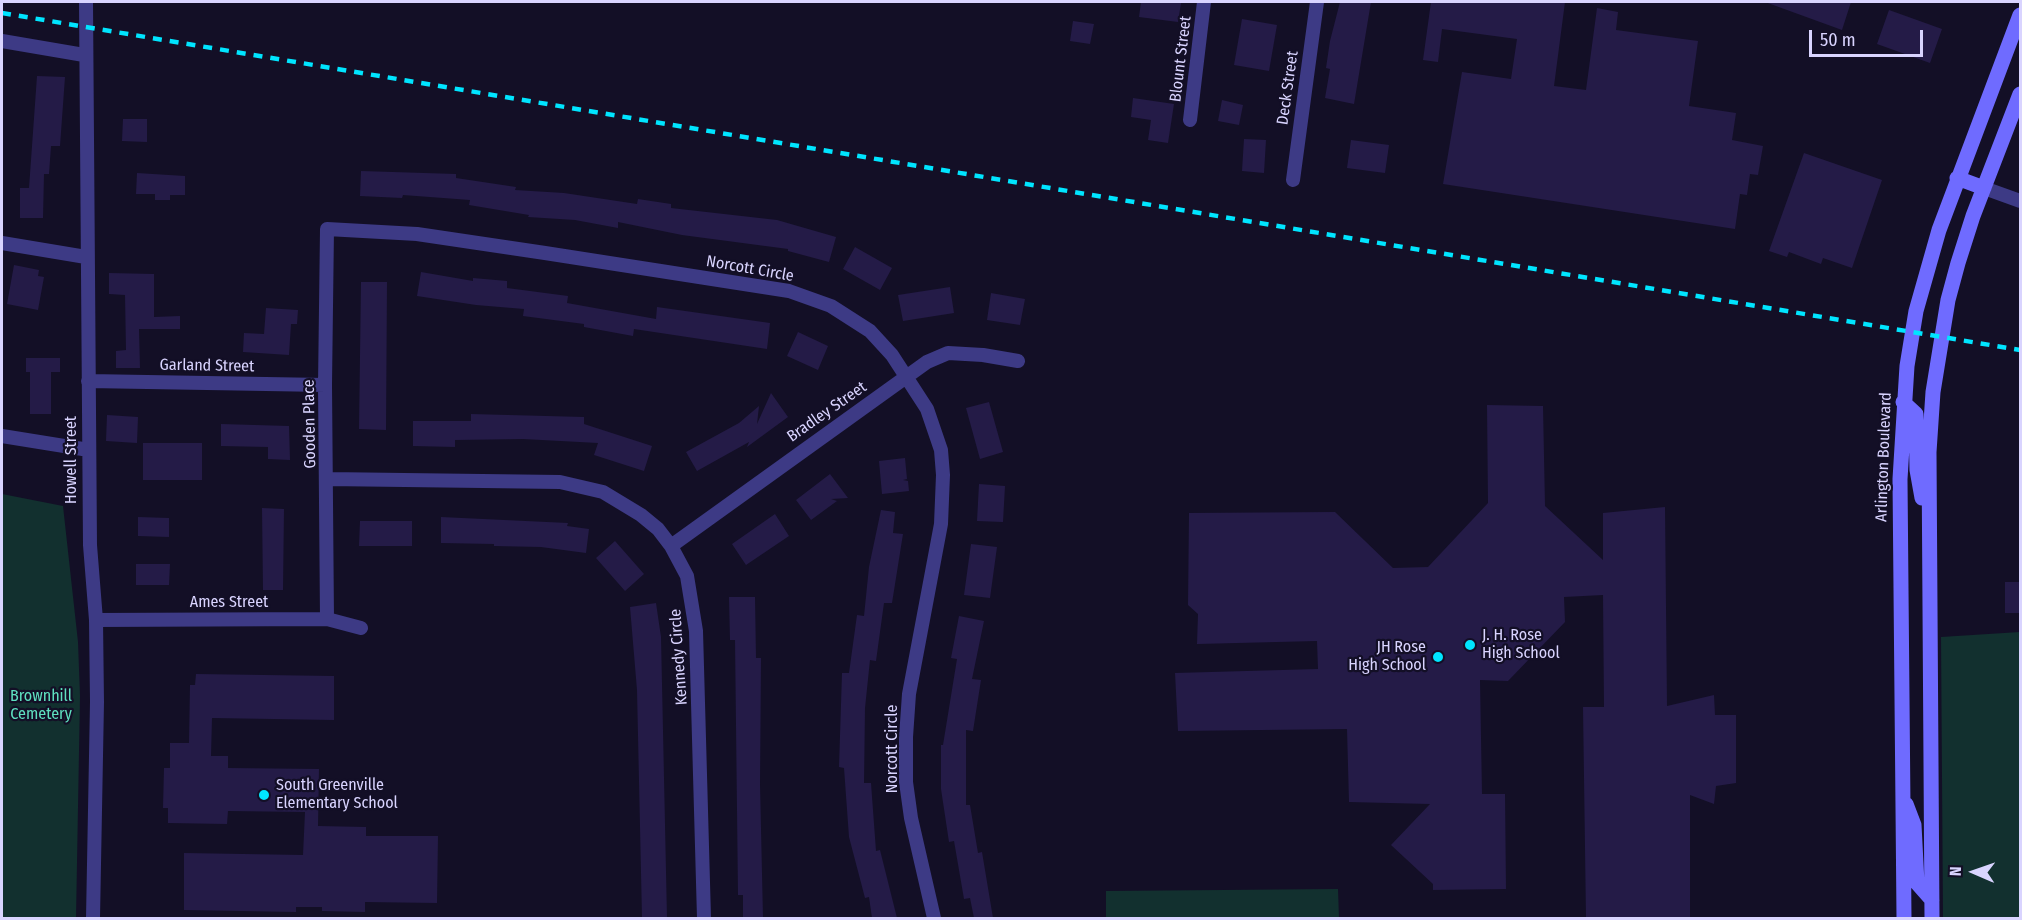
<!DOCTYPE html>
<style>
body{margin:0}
#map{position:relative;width:2022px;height:920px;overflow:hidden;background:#130f26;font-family:"Fira Sans Condensed",sans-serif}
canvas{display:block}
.frame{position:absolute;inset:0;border:3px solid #d9d4ff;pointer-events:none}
.north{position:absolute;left:1944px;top:842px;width:60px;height:60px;-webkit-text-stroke:4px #130f26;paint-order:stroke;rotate:272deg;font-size:16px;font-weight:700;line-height:24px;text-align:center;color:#d9d4ff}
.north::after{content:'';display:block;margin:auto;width:21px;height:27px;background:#d9d4ff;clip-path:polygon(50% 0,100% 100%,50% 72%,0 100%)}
.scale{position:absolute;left:1809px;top:30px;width:114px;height:27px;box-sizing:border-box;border:3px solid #d9d4ff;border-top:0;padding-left:8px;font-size:18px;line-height:21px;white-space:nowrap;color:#d9d4ff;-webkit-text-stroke:4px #130f26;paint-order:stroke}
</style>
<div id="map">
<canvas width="2022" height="920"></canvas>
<div class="frame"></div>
<div class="north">N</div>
<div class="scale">50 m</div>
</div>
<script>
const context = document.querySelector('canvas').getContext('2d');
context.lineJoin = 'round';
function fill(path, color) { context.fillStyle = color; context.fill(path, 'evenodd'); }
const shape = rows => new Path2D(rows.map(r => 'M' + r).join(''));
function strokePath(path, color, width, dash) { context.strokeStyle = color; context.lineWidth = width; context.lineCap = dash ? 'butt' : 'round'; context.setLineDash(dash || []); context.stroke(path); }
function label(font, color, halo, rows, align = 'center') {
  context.font = font + ' "Fira Sans Condensed",sans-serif'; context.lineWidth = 4.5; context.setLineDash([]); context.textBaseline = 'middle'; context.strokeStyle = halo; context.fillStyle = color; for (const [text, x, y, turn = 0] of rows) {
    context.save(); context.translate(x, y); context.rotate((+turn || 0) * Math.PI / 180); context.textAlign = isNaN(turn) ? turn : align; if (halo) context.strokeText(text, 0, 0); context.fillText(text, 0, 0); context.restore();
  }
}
const green = shape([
 [2,494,63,506,78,642,80,696,76,918,2,918],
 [2020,632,2020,918,1943,918,1941,637],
 [1338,889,1339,918,1106,918,1106,891]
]);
const building = shape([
 [1141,2,1181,3,1178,22,1139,17],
 [1340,2,1371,2,1354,104,1325,98,1330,69,1326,68,1330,41],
 [1431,2,1565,2,1554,86,1586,90,1597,8,1618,12,1616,30,1698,41,1689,106,1736,113,1732,140,1763,146,1758,175,1750,174,1747,195,1740,194,1735,229,1443,184,1462,72,1511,79,1517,39,1442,29,1438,62,1423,60],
 [1765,2,1851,2,1842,30],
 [1889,10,1942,29,1930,63,1877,44],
 [1242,19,1277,25,1269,71,1234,65],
 [1073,21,1094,24,1090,44,1070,41],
 [37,76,65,77,60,146,51,146,49,174,44,174,43,218,20,218,20,188,29,188],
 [1133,98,1174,104,1168,143,1148,140,1151,120,1131,117],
 [1222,100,1243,105,1239,125,1218,121],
 [123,119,147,119,147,142,122,141],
 [1244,139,1266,140,1264,173,1242,171],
 [1351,140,1389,145,1385,173,1347,168],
 [1804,153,1882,180,1852,268,1823,258,1821,264,1789,252,1787,257,1769,251],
 [361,171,456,174,456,178,516,187,515,190,564,193,637,204,638,199,671,204,671,208,777,220,836,237,829,262,788,251,788,249,682,235,618,222,618,228,575,220,528,217,529,215,469,205,470,200,403,195,402,198,360,196],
 [137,173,185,176,185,195,170,195,170,200,155,200,155,194,136,194],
 [855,247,892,268,880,290,843,269],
 [14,265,39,270,38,276,44,277,38,310,7,304],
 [421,272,473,281,473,278,507,281,507,288,568,296,567,303,656,319,657,307,770,323,767,349,634,329,633,336,584,327,584,324,523,316,524,309,476,305,417,296],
 [109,273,154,274,154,317,180,316,180,329,139,329,140,368,116,368,116,351,126,350,125,295,109,294],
 [361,282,387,282,386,430,359,429],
 [950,287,954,313,903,321,898,295],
 [991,293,1025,299,1020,325,987,320],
 [266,308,298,310,297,324,291,324,289,355,243,352,244,333,264,334],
 [798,332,828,346,818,370,787,356],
 [26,358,60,358,60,372,51,372,51,414,30,414,30,372,26,372],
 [771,393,788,417,747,447,749,442,697,471,686,452,739,423,759,406,757,424],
 [989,402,1003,452,980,459,966,408],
 [1487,405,1543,406,1545,506,1603,560,1603,513,1665,507,1667,706,1714,695,1715,715,1736,715,1736,783,1716,786,1714,804,1690,795,1690,918,1586,918,1583,707,1604,707,1603,595,1564,597,1565,622,1508,681,1480,680,1482,794,1505,794,1506,889,1433,890,1433,884,1391,845,1430,804,1349,802,1347,729,1178,731,1175,673,1318,669,1317,641,1197,644,1198,614,1188,605,1189,513,1335,512,1393,568,1428,567,1488,503],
 [471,414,584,417,584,424,652,446,644,471,594,455,598,443,523,439,455,440,455,447,413,446,413,421,471,421],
 [107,415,138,417,137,443,106,441],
 [221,424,289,426,290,460,268,459,268,447,221,446],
 [143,443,202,443,202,480,143,480],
 [905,458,907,479,903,480,908,481,909,491,882,494,879,461],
 [830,474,848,498,831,499,837,501,811,520,796,500],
 [979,484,1005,486,1003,522,977,521],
 [262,508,284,509,283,590,263,590],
 [881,510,895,512,893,533,903,534,892,603,884,603,876,661,870,660,865,708,864,783,871,783,876,851,880,850,897,918,872,918,869,897,865,898,849,837,844,768,839,767,842,673,849,673,857,615,864,616,869,567],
 [775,514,789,536,746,565,732,544],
 [138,517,169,518,169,537,138,536],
 [441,517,568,523,567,526,589,529,586,553,541,547,494,546,494,544,441,543],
 [360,521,412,521,412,546,359,546],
 [615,541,644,574,625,591,596,558],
 [971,544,997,547,990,598,964,595],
 [136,564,170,564,169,585,136,585],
 [2005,582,2020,582,2020,613,2005,613],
 [729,597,755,597,756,658,761,658,760,784,763,918,743,918,743,895,738,895,735,640,730,640],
 [656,603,661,637,667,918,642,918,637,690,630,607],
 [959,616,984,621,972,679,981,680,973,731,966,730,966,805,970,805,978,853,982,852,993,918,974,918,970,898,964,899,954,841,949,842,941,789,941,745,943,745,957,659,951,658],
 [196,674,334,676,334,720,212,718,211,756,228,756,228,768,319,769,318,826,366,827,366,836,438,836,437,903,365,902,365,912,322,911,322,907,296,907,296,912,184,910,184,853,303,855,305,812,228,811,227,824,168,823,168,808,163,808,164,768,170,768,170,743,189,743,190,685,195,685]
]);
const street = shape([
 [86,2,90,545,96,620,97,702,93,918],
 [2,41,84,55],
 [1190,120,1204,2],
 [1293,180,1317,2],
 [1984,188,2020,201],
 [2,243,86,257],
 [88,381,325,385],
 [2,436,89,450],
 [327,479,560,482,603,492,641,515,658,529,671,546,687,576,696,631,704,918],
 [671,546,927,362,948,353,983,355,1018,361],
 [327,619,325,385,327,229,417,234,545,253,789,291,831,306,870,331,892,355,927,409,941,450,943,475,941,524,909,694,906,737,906,782,911,818,934,918],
 [96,620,327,619,361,628]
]);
const secondary = shape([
 [1957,178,1984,188],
 [1903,402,1916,414,1917,470,1922,498],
 [1906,804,1914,825,1917,883,1932,900],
 [1904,918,1900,479,1907,366,1916,311,1939,230,2020,15],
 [1932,918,1929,452,1933,392,1948,300,1958,263,1973,216,2020,94]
]);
const rail = shape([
 [2,13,2020,350]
]);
const markers = [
 [1470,645,6,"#00e5ff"],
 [1438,657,6,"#00e5ff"],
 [264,795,6,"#00e5ff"]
];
const streetNames = [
 ["Blount Street",1181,59,-83],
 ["Deck Street",1288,88,-82],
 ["Norcott Circle",750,269,10],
 ["Garland Street",207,366,1],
 ["Bradley Street",827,412,-35],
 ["Gooden Place",310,424,-91],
 ["Arlington Boulevard",1884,457,-88],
 ["Howell Street",72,460,-90],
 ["Ames Street",229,603],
 ["Kennedy Circle",679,657,-94],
 ["Norcott Circle",893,749,-90]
];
const poiNames = [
 ["J. H. Rose",1482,636],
 ["High School",1482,654],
 ["JH Rose",1426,648,"right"],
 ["High School",1426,666,"right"],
 ["South Greenville",276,786],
 ["Elementary School",276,804]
];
const parkNames = [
 ["Brownhill",41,697],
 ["Cemetery",41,715]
];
fill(green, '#12302f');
fill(building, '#241b47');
strokePath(street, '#3d3a85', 14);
strokePath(secondary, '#6f6bff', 15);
strokePath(rail, '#00e5ff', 4.5, [9, 8]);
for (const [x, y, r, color] of markers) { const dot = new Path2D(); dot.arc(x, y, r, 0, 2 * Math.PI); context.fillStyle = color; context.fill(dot); strokePath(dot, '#130f26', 2); }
label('16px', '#d9d4ff', '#130f26', streetNames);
label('16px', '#d9d4ff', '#130f26', poiNames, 'left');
label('16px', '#5fe0c0', '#130f26', parkNames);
</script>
